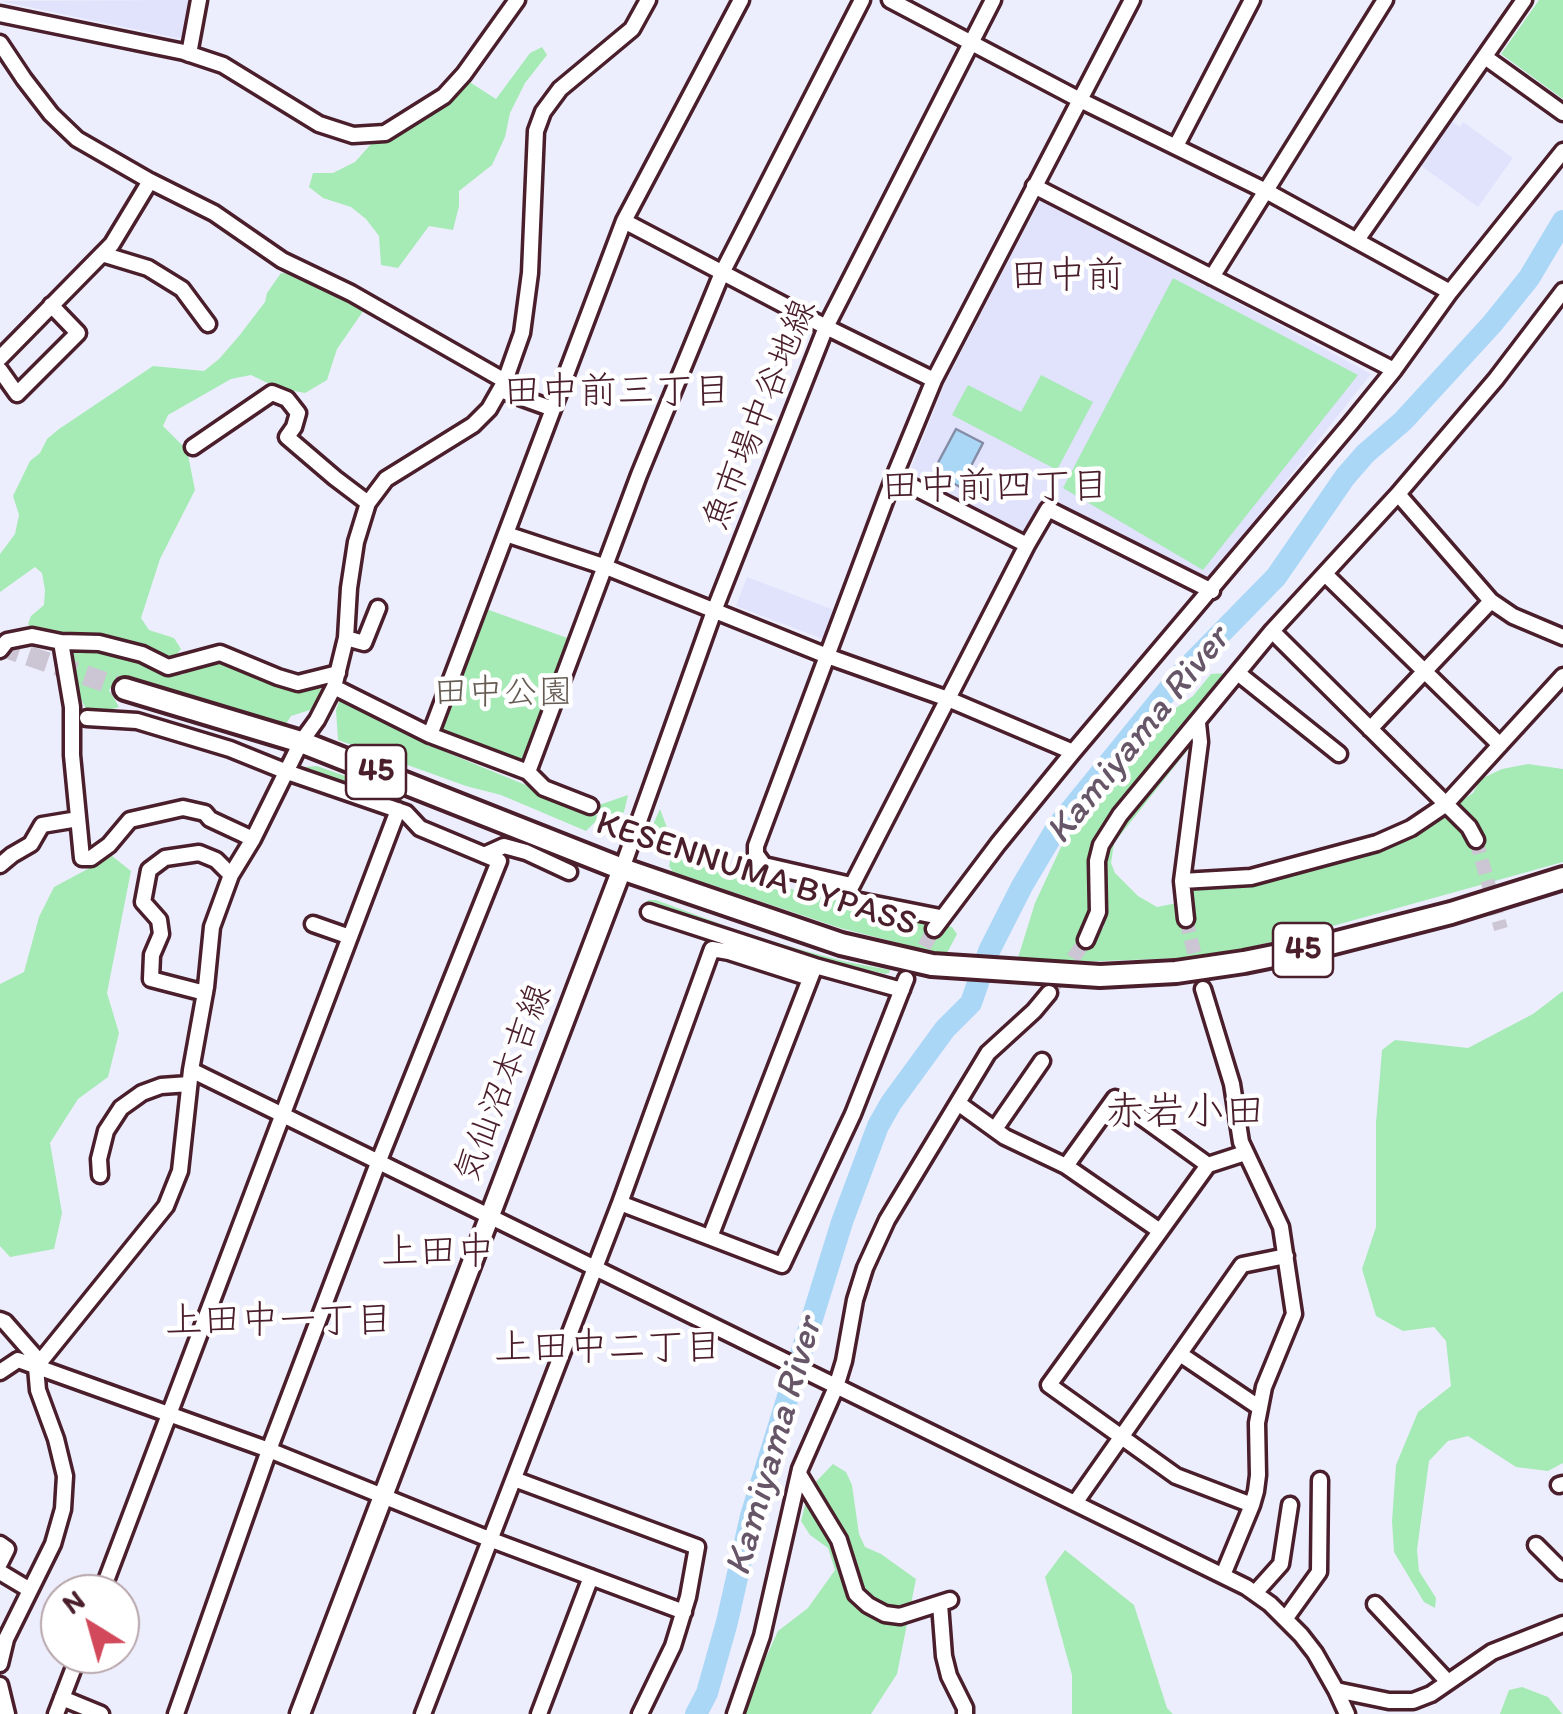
<!DOCTYPE html>
<meta charset="utf-8">
<style>
body{margin:0}
#map{position:relative;width:1563px;height:1714px;overflow:hidden;background:#edeefd;font-family:Itim,sans-serif}
canvas{display:block}
.north{position:absolute;left:40px;top:1574px;width:100px;height:100px;box-sizing:border-box;background:#fff;border:2px solid #b7a5aa;border-radius:50%;rotate:323deg;font-size:28px;font-weight:700;line-height:40px;text-align:center;color:#4a1f2b}
.north::after{content:'';display:block;margin:auto;width:35px;height:45px;background:#d1495b;clip-path:polygon(50% 0,100% 100%,50% 72%,0 100%)}
</style>
<div id="map">
<canvas width="1563" height="1714"></canvas>
<div class="north">N</div>
</div>
<script>
const context = document.querySelector('canvas').getContext('2d');
context.lineJoin = 'round';
function fill(path, color) { context.fillStyle = color; context.fill(path, 'evenodd'); }
const shape = rows => new Path2D(rows.map(r => 'M' + r).join(''));
function strokePath(path, color, width, dash) { context.strokeStyle = color; context.lineWidth = width; context.lineCap = dash ? 'butt' : 'round'; context.setLineDash(dash || []); context.stroke(path); }
function label(font, color, halo, rows, align = 'center') {
  context.font = font + ' Itim,"Klee One",sans-serif'; context.lineWidth = 9; context.setLineDash([]); context.textBaseline = 'middle'; context.strokeStyle = halo; context.fillStyle = color; for (const [text, x, y, turn = 0] of rows) {
    context.save(); context.translate(x, y); context.rotate((+turn || 0) * Math.PI / 180); context.textAlign = isNaN(turn) ? turn : align; if (halo) context.strokeText(text, 0, 0); context.fillText(text, 0, 0); context.restore();
  }
}
const built = shape([
 [193,0,186,37,177,38,0,1],
 [1451,121,1460,127,1463,122,1513,158,1478,207,1420,165],
 [1041,198,1371,374,1207,581,1053,500,1043,498,1026,532,1018,534,914,475,911,468,945,383],
 [747,577,834,610,823,639,736,606]
]);
const green = shape([
 [1539,0,1563,0,1563,99,1501,54],
 [542,47,547,55,525,83,510,113,505,137,492,165,459,191,459,206,453,230,429,226,398,268,381,265,379,236,366,219,351,207,323,198,309,187,313,173,333,173,355,162,372,143,404,131,450,99,468,81,496,99,530,53],
 [281,273,293,274,366,307,337,349,327,380,305,393,278,388,251,375,231,379,168,415,163,426,187,450,195,490,160,559,141,618,149,630,174,638,181,649,176,655,165,657,136,644,95,634,65,637,33,631,28,624,31,616,44,605,45,590,42,573,35,567,0,592,0,554,15,534,19,515,13,496,30,461,40,453,47,439,59,429,153,366,204,371,219,359,239,336,265,302,267,293],
 [1173,278,1358,375,1203,570,1063,488],
 [1041,375,1093,402,1057,470,952,415,968,385,1021,412],
 [486,609,573,640,527,765,437,731],
 [87,643,181,675,216,661,275,685,295,688,313,687,321,689,313,709,291,716,286,724,157,690,134,681,117,680,109,690,119,707,90,716,75,689,71,653],
 [1226,673,1231,678,1103,835,1094,937,1104,927,1100,869,1106,844,1193,734,1194,742,1114,843,1111,863,1115,873,1138,896,1157,907,1177,903,1182,922,1194,919,1189,895,1192,889,1237,886,1356,856,1398,842,1438,817,1447,818,1460,825,1474,847,1481,844,1452,807,1473,793,1481,779,1502,769,1528,764,1563,769,1563,862,1304,934,1229,952,1201,957,1154,959,1053,963,1017,961,1035,903,1061,847,1112,778,1151,734,1176,708,1193,696,1211,674],
 [340,699,347,700,424,738,448,753,584,809,594,810,597,816,596,821,586,831,501,795,466,786,338,740,336,710],
 [317,766,396,794,413,810,303,771,305,767],
 [628,795,624,812,602,822,596,806],
 [660,809,673,844,660,850,651,829],
 [672,851,778,886,952,927,957,934,946,955,840,928,673,872,669,866],
 [112,856,131,871,107,993,119,1033,108,1077,78,1099,50,1143,62,1213,54,1249,10,1257,0,1246,0,984,24,972,39,917,54,887],
 [648,900,656,900,745,933,802,950,847,962,890,970,889,973,885,974,814,957,685,919,662,907,648,907,645,904],
 [1563,991,1563,1463,1548,1471,1516,1467,1468,1436,1448,1441,1429,1461,1417,1550,1419,1571,1436,1598,1435,1608,1424,1602,1394,1552,1392,1521,1396,1465,1418,1412,1451,1386,1446,1341,1434,1327,1403,1331,1376,1316,1362,1269,1376,1227,1376,1123,1382,1050,1395,1040,1468,1048,1533,1014],
 [833,1464,846,1472,852,1485,859,1534,865,1547,881,1554,916,1579,897,1674,871,1714,732,1714,763,1664,778,1631,808,1608,835,1570,828,1548,810,1535,801,1521,809,1489],
 [1065,1550,1134,1605,1167,1708,1173,1714,1072,1714,1072,1675,1045,1577],
 [1522,1687,1548,1697,1562,1714,1500,1714,1509,1690]
]);
const water = shape([
 [956,429,983,443,960,487,933,472,956,429]
]);
const river = shape([
 [696,1714,707,1693,727,1622,751,1516,842,1222,878,1126,891,1103,945,1029,971,1003,989,951,1022,886,1057,827,1182,673,1276,577,1345,477,1365,454,1403,421,1492,324,1529,278,1563,221]
]);
const minorTunnel = shape([
 [1476,840,1501,929],
 [1186,919,1203,989],
 [914,965,934,929],
 [1049,993,1086,940]
]);
const highwayTunnel = shape([
 [0,646,125,689]
]);
const minor = shape([
 [890,0,1080,100,1266,191,1450,292],
 [0,14,184,52,223,65,319,124,353,135,385,133,444,96,464,74,517,0],
 [0,43,24,79,51,114,77,139,150,181,214,213,282,260,351,293,505,381],
 [189,54,199,0],
 [1485,57,1563,113],
 [1176,146,1252,0],
 [1034,186,1394,370],
 [624,221,826,327,934,380],
 [1357,240,1524,0],
 [102,254,148,268,182,289,208,324],
 [1212,277,1385,0],
 [0,358,112,244,150,181],
 [0,370,17,394,78,333,51,305],
 [500,390,553,409],
 [193,447,272,393,287,399,298,413,294,427,287,437,335,478,368,503],
 [894,477,1027,545],
 [1398,494,1491,601,1513,616,1563,637],
 [506,534,606,567,827,656,948,699,1073,752],
 [1325,574,1500,745],
 [1272,631,1469,827,1476,840],
 [346,638,364,643,378,608],
 [0,650,7,641,32,636,61,642],
 [1239,674,1339,754],
 [334,687,430,735,624,221,741,0],
 [87,718,137,721,230,749,287,772,406,813,420,828,499,861,378,1163,269,1450,176,1714],
 [1370,729,1491,601],
 [430,735,528,772,639,475,722,273,862,0],
 [528,772,544,788,590,806],
 [253,839,210,819,205,813,183,808,130,820,109,845,91,858,82,858,72,755,72,707,61,642,99,643,142,654,168,667,220,653,278,677,298,683,338,673],
 [484,855,504,846,526,852,569,872],
 [0,865,12,855,31,844,42,825,78,819],
 [622,869,714,611,826,327,993,0],
 [1182,881,1251,877,1377,843,1411,828,1445,805,1563,676],
 [851,885,764,865,756,854,756,846,894,477,934,380,1132,0],
 [649,912,815,966],
 [940,917,850,899,847,895,1027,545,1048,509,1212,591],
 [1186,919,1182,881,1200,742,1198,723],
 [313,924,350,937],
 [934,929,998,844,1073,752,1351,423,1394,370,1450,292,1563,151],
 [1086,940,1098,912,1097,861,1101,845,1120,815,1272,631,1398,494,1496,379,1563,291],
 [1203,989,1232,1084,1241,1142,1281,1227,1294,1314,1264,1387,1257,1423,1258,1475,1256,1491,1252,1505,1223,1575],
 [205,993,151,979,152,955,161,934,159,920,143,902,149,870,165,858,199,853,216,860,231,875],
 [191,1070,1246,1587,1270,1604,1301,1635,1315,1653,1336,1690,1347,1714],
 [958,1103,1005,1137,1066,1166,1160,1231],
 [995,1129,1042,1061],
 [1245,1153,1208,1165,1049,1385,1176,1476,1252,1505],
 [1066,1166,1115,1098,1208,1165],
 [100,1175,99,1159,106,1131,121,1108,142,1093,161,1086,189,1084],
 [620,1203,782,1265,853,1114,906,979],
 [710,1237,815,966,902,990],
 [0,1320,5,1322,40,1362],
 [1180,1354,1260,1408],
 [0,1372,18,1360,269,1450,489,1539,684,1612],
 [799,1474,839,1540,856,1594,868,1605,885,1614,900,1616,950,1600],
 [514,1479,697,1547,688,1597,673,1646,640,1714],
 [1559,1485,1563,1484],
 [1075,1503,1242,1265,1286,1256],
 [0,1544,7,1549,0,1563],
 [1536,1545,1563,1572],
 [0,1572,30,1590],
 [1255,1593,1281,1564,1290,1505],
 [101,1594,398,810],
 [940,1604,944,1656,949,1676,965,1708,965,1714],
 [1375,1604,1448,1682],
 [1286,1618,1319,1572,1320,1480],
 [0,1664,6,1639,53,1544,63,1509,65,1476,56,1439,38,1390,36,1367,166,1206,180,1171,191,1070,206,987,212,927,231,875,253,839,301,742,317,720,334,687,346,638,349,588,356,542,368,503,386,479,473,425,489,409,505,381,522,333,530,273,536,131,543,112,560,89,632,29,648,0],
 [0,1685,7,1714],
 [1336,1690,1389,1701,1413,1701,1431,1694,1492,1652,1563,1624],
 [62,1698,101,1714],
 [56,1714,79,1654],
 [423,1714,620,1203,712,949,729,952,810,978],
 [539,1714,591,1577],
 [735,1714,762,1636,800,1469,836,1387,844,1361,855,1300,865,1268,887,1220,988,1053,1034,1011,1049,993]
]);
const major = shape([
 [300,1714,622,869]
]);
const highway = shape([
 [125,689,301,742,622,869,841,944,932,965,1100,976,1176,972,1244,962,1318,947,1451,913,1563,878]
]);
const shields = [
 [376,772,60],
 [1303,950,60]
];
const shieldNames = [
 ["45",376,772],
 ["45",1303,950]
];
const streetNames = [
 ["魚市場中谷地線",761,415,-68],
 ["KESENNUMA BYPASS",756,875,18],
 ["気仙沼本吉線",505,1084,-69]
];
const parkNames = [
 ["田中公園",503,694]
];
const neighbourhoodNames = [
 ["田中前",1067,277],
 ["田中前三丁目",617,393],
 ["田中前四丁目",995,488],
 ["上田中",438,1253],
 ["上田中一丁目",279,1322],
 ["上田中二丁目",608,1349]
];
const waterNames = [
 ["Kamiyama River",1139,736,-51],
 ["Kamiyama River",775,1447,-74]
];
const quarterNames = [
 ["赤岩小田",1185,1114]
];
fill(built, '#e1e2fc');
fill(green, '#a6eab5');
fill(water, '#abd7f7');
strokePath(water, '#848da5', 2.5);
strokePath(river, '#abd7f7', 22);
strokePath(minorTunnel, '#ccc5d3', 14, [14, 7]);
strokePath(highwayTunnel, '#ccc5d3', 20, [20, 10]);
strokePath(minor, '#4a1f2b', 21);
strokePath(major, '#4a1f2b', 25);
strokePath(highway, '#4a1f2b', 28);
strokePath(minor, '#fff', 14);
strokePath(major, '#fff', 18);
strokePath(highway, '#fff', 20);
for (const [x, y, w] of shields) { const box = new Path2D(); box.roundRect(x - w / 2, y - 27, w, 54, 8); context.fillStyle = '#fff'; context.fill(box); strokePath(box, '#4a1f2b', 2.5); }
label('bold 32px', '#4a1f2b', null, shieldNames);
label('35px', '#4a1f2b', '#fff', streetNames);
label('35px', '#665c54', '#fff', parkNames);
label('38px', '#4a1f2b', '#fff', neighbourhoodNames);
label('italic 38px', '#675668', '#fff', waterNames);
label('40px', '#4a1f2b', '#fff', quarterNames);
</script>
